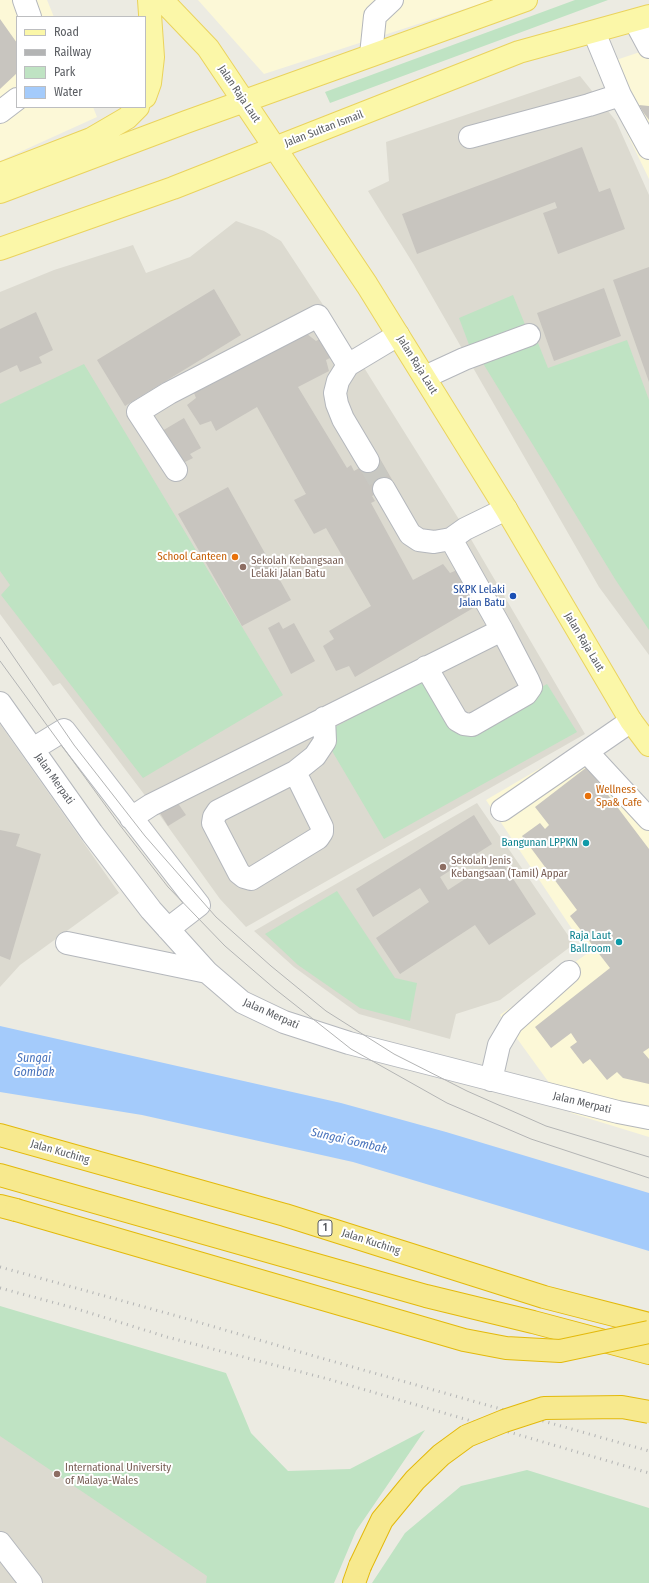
<!DOCTYPE html>
<style>
body{margin:0}
#map{position:relative;width:649px;height:1583px;overflow:hidden;background:#ecebe2;font-family:"Fira Sans Condensed",sans-serif}
canvas{display:block}
.legend{position:absolute;left:16px;top:16px;width:130px;height:92px;box-sizing:border-box;background:#fff;border:1px solid #bdbec0;margin:0;padding:5px 7px;list-style:none;font-size:12px;color:#5a5d62}
.legend li{display:flex;align-items:center;gap:8px;height:20px}
.legend b{width:20px;border:1px solid #bdbec0}
</style>
<div id="map">
<canvas width="649" height="1583"></canvas>
<ul class="legend">
<li><b style="height:5px;background:#fbf7a8"></b>Road</li>
<li><b style="height:5px;background:#b3b4b4"></b>Railway</li>
<li><b style="height:11px;background:#bfe3c3"></b>Park</li>
<li><b style="height:11px;background:#a4cbfb"></b>Water</li>
</ul>
</div>
<script>
const context = document.querySelector('canvas').getContext('2d');
context.lineJoin = 'round';
function fill(path, color) { context.fillStyle = color; context.fill(path, 'evenodd'); }
const shape = rows => new Path2D(rows.map(r => 'M' + r).join(''));
function strokePath(path, color, width, dash) { context.strokeStyle = color; context.lineWidth = width; context.lineCap = dash ? 'butt' : 'round'; context.setLineDash(dash || []); context.stroke(path); }
function label(font, color, halo, rows, align = 'center') {
  context.font = font + ' "Fira Sans Condensed",sans-serif'; context.lineWidth = 4; context.setLineDash([]); context.textBaseline = 'middle'; context.strokeStyle = halo; context.fillStyle = color; for (const [text, x, y, turn = 0] of rows) {
    context.save(); context.translate(x, y); context.rotate((+turn || 0) * Math.PI / 180); context.textAlign = isNaN(turn) ? turn : align; if (halo) context.strokeText(text, 0, 0); context.fillText(text, 0, 0); context.restore();
  }
}
const commercial = shape([
 [0,0,47,0,54,17,17,17,17,107,93,107,97,117,0,161],
 [198,0,492,0,264,74],
 [649,49,649,179,595,67],
 [590,739,649,806,649,1137,571,1113,500,1015,588,953,486,800]
]);
const education = shape([
 [580,76,616,121,649,195,649,655,599,587,414,265,368,191,389,181,386,142],
 [236,221,264,231,281,241,358,358,465,529,585,734,246,927,220,899,156,810,60,683,53,686,0,614,0,292,54,270,133,245,146,273,190,257],
 [0,724,119,893,20,965,0,987],
 [477,803,574,944,500,1000,456,1014,450,1039,359,1014,294,967,254,931],
 [0,1411,228,1583,0,1583]
]);
const green = shape([
 [575,0,608,0,330,103,325,92],
 [513,295,526,327,471,350,459,318],
 [536,338,548,368,627,340,649,400,649,630,615,579,481,360],
 [84,364,283,695,143,778,1,595,10,585,0,571,0,404],
 [425,679,459,733,547,684,577,732,384,839,322,734],
 [337,891,395,978,417,983,410,1021,360,1008,298,965,265,934],
 [0,1306,226,1373,251,1433,288,1471,350,1469,425,1430,356,1531,334,1583,206,1583,207,1576,0,1436],
 [527,1470,649,1508,649,1583,372,1583,405,1533,461,1486]
]);
const water = shape([
 [0,1026,341,1103,446,1132,649,1193,649,1251,353,1162,142,1115,0,1092]
]);
const building = shape([
 [0,19,17,43,17,73,0,89],
 [639,105,649,106,649,120,643,112],
 [582,147,599,192,610,188,625,229,558,254,543,213,557,208,555,202,417,254,402,214],
 [649,267,649,382,613,280],
 [604,288,621,336,554,361,537,313],
 [214,289,241,335,125,406,97,360],
 [36,312,53,350,39,357,42,363,20,372,17,365,0,373,0,329],
 [307,334,316,341,324,337,334,356,326,360,329,371,298,387,347,468,351,465,354,471,379,457,394,483,372,496,375,501,371,503,413,580,443,564,450,573,457,570,476,595,470,599,475,607,355,677,349,666,336,671,323,646,334,639,329,631,371,606,326,528,314,534,294,500,306,494,257,407,216,431,211,421,200,425,187,405,196,398,192,388],
 [184,418,201,448,190,454,193,458,183,463,162,431],
 [228,487,291,600,242,626,178,514],
 [279,622,283,629,294,623,315,661,291,674,268,628],
 [587,767,649,849,649,1048,643,1052,649,1059,649,1084,623,1078,617,1072,607,1080,590,1059,583,1064,570,1047,577,1042,571,1033,551,1048,535,1027,610,968,570,916,577,910,522,836,540,823,545,829,549,825,535,807],
 [175,799,186,815,168,826,158,810],
 [474,815,492,844,440,877,448,890,499,857,536,914,489,945,475,925,400,974,376,938,429,902,420,888,373,917,356,889],
 [0,830,20,834,16,846,41,854,10,960,0,956]
]);
const minorTunnel = shape([
 [368,461,384,489]
]);
const minor = shape([
 [24,0,30,17],
 [635,21,649,47],
 [371,55,375,16,392,0],
 [620,95,649,148],
 [0,112,17,99],
 [470,137,589,105,620,95,594,32],
 [425,377,464,359,529,335],
 [368,461,343,419,337,404,335,393,338,381,348,365,398,335],
 [176,470,138,412,169,393,318,316,348,365],
 [384,489,410,534,419,540,434,542,451,539,465,529,506,509],
 [426,667,457,720,464,724,472,725,526,694,531,687,528,680,502,630],
 [0,703,92,833,151,910,207,972,242,1002,284,1022,349,1043,618,1112,649,1118],
 [33,749,64,730,199,905,168,929],
 [587,752,649,819],
 [295,772,218,811,214,817,213,823,239,873,244,877,251,879,318,838,322,832,322,827,295,772,315,756,325,741,324,718],
 [502,810,631,721],
 [131,818,151,805,502,630,451,539],
 [67,943,207,972],
 [491,1080,499,1045,512,1023,569,972],
 [0,1543,31,1583]
]);
const major = shape([
 [162,0,208,48,367,285,506,509,631,721,649,745],
 [145,97,150,83,153,57,149,0],
 [0,174,91,139,127,118,138,107],
 [0,192,186,122,526,0],
 [0,249,173,188,519,52,649,16]
]);
const highway = shape([
 [0,1135,285,1215,544,1297,649,1324],
 [0,1175,426,1296,533,1322,649,1353],
 [0,1206,16,1210],
 [354,1583,360,1566]
]);
const tram = shape([
 [0,637,74,745,145,836,216,917,271,966,326,1011,394,1054,467,1091,546,1126,649,1157],
 [0,661,119,824,168,887,225,946,275,989,351,1049,447,1103,531,1139,649,1178]
]);
const rail = shape([
 [0,1267,177,1316,314,1356,649,1451],
 [0,1288,74,1308,167,1337,328,1379,649,1473]
]);
const highwayBridge = shape([
 [16,1210,464,1340,506,1348,560,1351,649,1332],
 [360,1566,382,1520,415,1480,441,1455,467,1436,504,1421,544,1408,622,1407,649,1412]
]);
const markers = [
 [235,557,4,"#e8710a"],
 [243,567,4,"#8d6e63"],
 [513,596,4,"#1a4fb4"],
 [588,796,4,"#e8710a"],
 [586,843,4,"#0f9aa8"],
 [443,867,4,"#8d6e63"],
 [619,942,4,"#0f9aa8"],
 [57,1474,4,"#8d6e63"]
];
const shields = [
 [325,1228,14]
];
const shieldNames = [
 ["1",325,1228]
];
const streetNames = [
 ["Jalan Raja Laut",239,94,56],
 ["Jalan Sultan Ismail",324,129,-21],
 ["Jalan Raja Laut",417,365,58],
 ["Jalan Raja Laut",584,642,59],
 ["Jalan Merpati",54,779,55],
 ["Jalan Merpati",271,1014,24],
 ["Jalan Merpati",582,1103,14],
 ["Jalan Kuching",60,1152,16],
 ["Jalan Kuching",371,1242,18]
];
const foodNames = [
 ["School Canteen",227,557],
 ["Wellness",596,790,"left"],
 ["Spa& Cafe",596,803,"left"]
];
const educationNames = [
 ["Sekolah Kebangsaan",251,561],
 ["Lelaki Jalan Batu",251,574],
 ["Sekolah Jenis",451,861],
 ["Kebangsaan (Tamil) Appar",451,874],
 ["International University",65,1468],
 ["of Malaya-Wales",65,1481]
];
const transitNames = [
 ["SKPK Lelaki",505,590],
 ["Jalan Batu",505,603]
];
const cultureNames = [
 ["Bangunan LPPKN",578,843],
 ["Raja Laut",611,936],
 ["Ballroom",611,949]
];
const waterNames = [
 ["Sungai",34,1059],
 ["Gombak",34,1073],
 ["Sungai Gombak",349,1141,13]
];
fill(commercial, '#fcf8d7');
fill(education, '#dcdad0');
fill(green, '#bfe3c3');
fill(water, '#a4cbfb');
fill(building, '#c8c5bf');
strokePath(minorTunnel, '#c8c8c2', 22, [22, 11]);
strokePath(minor, '#b4b7bc', 24);
strokePath(major, '#ead35d', 24);
strokePath(highway, '#e3b90b', 24);
strokePath(minor, '#fff', 22);
strokePath(major, '#fbf7a8', 22);
strokePath(highway, '#f7e98e', 22);
strokePath(tram, '#b3b4b4', 1);
strokePath(rail, '#b3b4b4', 3, [1, 5]);
strokePath(highwayBridge, '#e3b90b', 24, []);
strokePath(highwayBridge, '#f7e98e', 22);
for (const [x, y, r, color] of markers) { const dot = new Path2D(); dot.arc(x, y, r, 0, 2 * Math.PI); context.fillStyle = color; context.fill(dot); strokePath(dot, '#fff', 1.5); }
for (const [x, y, w] of shields) { const box = new Path2D(); box.roundRect(x - w / 2, y - 8, w, 16, 3); context.fillStyle = '#fff'; context.fill(box); strokePath(box, '#5a5d62', 1); }
label('bold 10px', '#5a5d62', null, shieldNames);
label('11px', '#5a5d62', '#fff', streetNames);
label('11px', '#c56008', '#fff', foodNames, 'right');
label('11px', '#785e54', '#fff', educationNames, 'left');
label('11px', '#164399', '#fff', transitNames, 'right');
label('11px', '#0d838f', '#fff', cultureNames, 'right');
label('italic 12px', '#4873bc', '#fff', waterNames);
</script>
